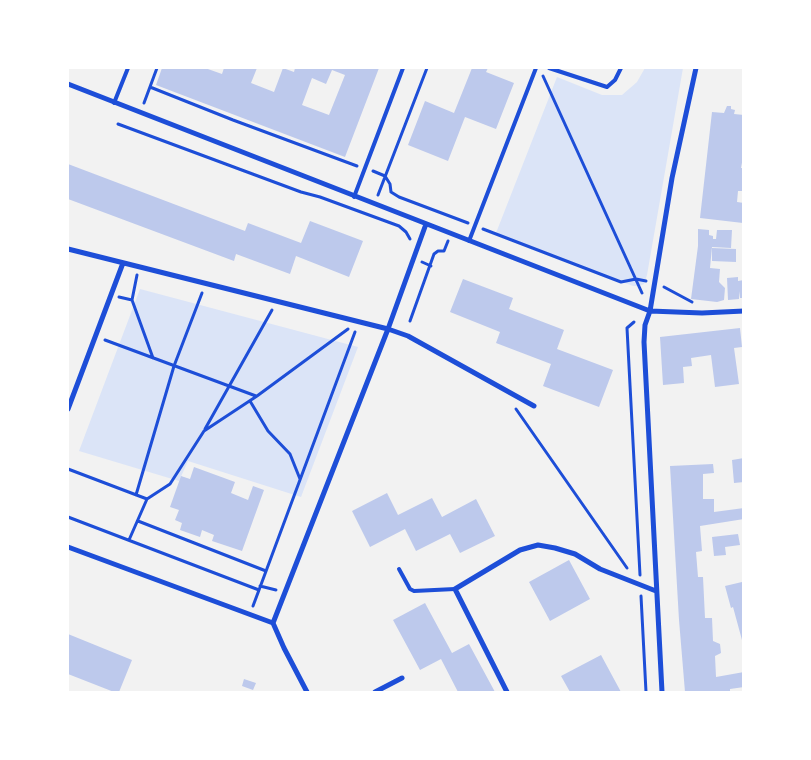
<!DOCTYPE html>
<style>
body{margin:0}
#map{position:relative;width:811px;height:760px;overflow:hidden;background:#f2f2f2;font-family:"Fira Sans Condensed",sans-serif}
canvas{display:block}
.frame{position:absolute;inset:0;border:69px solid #fff;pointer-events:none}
</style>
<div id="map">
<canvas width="811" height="760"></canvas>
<div class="frame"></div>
</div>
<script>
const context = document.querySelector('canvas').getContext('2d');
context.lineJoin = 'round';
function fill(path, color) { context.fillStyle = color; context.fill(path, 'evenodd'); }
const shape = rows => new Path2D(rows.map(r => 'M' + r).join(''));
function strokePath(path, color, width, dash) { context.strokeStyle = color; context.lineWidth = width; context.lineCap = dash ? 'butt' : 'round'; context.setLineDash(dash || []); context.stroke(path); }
const green = shape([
 [645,68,683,68,647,275,644,284,639,286,633,286,496,233,557,77,602,95,622,95,637,82],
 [140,289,358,347,301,497,188,461,179,481,79,451]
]);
const building = shape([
 [162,68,205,68,222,74,224,68,257,68,251,83,274,92,283,68,294,72,295,68,379,68,345,157,156,85],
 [332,70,345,75,329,115,302,105,312,78,326,84],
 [472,68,488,68,486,72,514,83,496,129,465,117,448,161,408,145,425,101,454,113],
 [727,106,731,106,731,109,735,110,734,114,744,115,744,152,741,168,744,168,744,191,738,191,737,202,744,203,743,223,700,218,712,112,724,113],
 [68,164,245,231,248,223,301,243,310,221,363,241,349,277,296,256,290,274,236,254,234,261,68,199],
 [698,229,709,230,709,235,713,236,713,239,716,239,717,230,732,230,731,248,712,247,710,268,720,269,719,282,725,288,724,300,717,302,691,299,698,246],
 [712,248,736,249,736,262,712,261],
 [738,277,738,281,744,280,744,298,740,298,739,291,739,299,728,300,727,278],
 [463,279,513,298,509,309,564,330,557,349,613,370,599,407,543,386,551,364,496,343,500,332,450,312],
 [740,328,742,347,734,348,739,384,715,387,711,355,691,358,692,366,683,367,684,383,663,385,660,337],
 [744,458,744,482,734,483,732,460],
 [713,464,714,473,703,474,703,499,714,499,714,512,744,508,744,519,700,526,702,551,696,552,698,577,703,577,705,618,712,618,713,641,720,644,721,653,715,656,716,677,744,672,744,687,730,689,730,692,685,692,679,620,690,619,679,620,670,466],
 [194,467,235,482,231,493,248,500,253,486,264,490,242,551,212,541,214,535,202,530,200,537,180,530,182,523,175,520,179,510,170,507,181,476,190,479],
 [387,493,398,515,432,498,442,517,476,499,495,536,460,553,450,534,416,551,405,529,370,547,352,511],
 [738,534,740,545,725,547,726,555,714,556,712,537],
 [569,560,590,599,550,621,529,582],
 [742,582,744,640,742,640,733,607,731,608,725,586],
 [425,603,452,653,469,644,495,692,458,692,441,659,420,670,393,620],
 [68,634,132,660,119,692,114,692,68,674],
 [601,655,621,692,570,692,561,676],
 [244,679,256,683,253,690,242,686]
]);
const path = shape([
 [543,76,642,293],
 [150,87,233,120,357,166],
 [144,103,157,68],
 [118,124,301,192,320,197,399,226,406,232,410,239],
 [373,171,385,176,390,184,391,192,399,197,468,223],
 [378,195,427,68],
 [483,229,621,282,636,279,646,281],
 [422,262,431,266],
 [664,287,692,302],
 [119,297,132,300,137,275],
 [132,300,153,358],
 [410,321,434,254,438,251,444,251,448,241],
 [634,322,627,328,640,575],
 [105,340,256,396],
 [250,401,268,431,290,454,300,479],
 [516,409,627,568],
 [205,429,272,310],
 [68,469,147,499],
 [136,495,174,366,202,293],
 [68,517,259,590,355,332],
 [138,521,266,571],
 [129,540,147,499,170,484,204,431,257,396,348,329],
 [260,586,276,590],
 [641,596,646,692],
 [253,606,259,590]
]);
const service = shape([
 [549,68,607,87,615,80,621,68],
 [114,103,128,68],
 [354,197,403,68],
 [469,241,536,68],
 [399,569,410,589,414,591,455,589]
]);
const minor = shape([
 [68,84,650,311,702,313,744,311],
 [68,249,388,329,408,336,534,406],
 [68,409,123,263],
 [68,547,273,623],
 [273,623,388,329,426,224],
 [273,623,284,648,307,692],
 [375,692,402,678],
 [507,692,455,589,520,550,538,545,555,548,575,554,600,569,656,591],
 [662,692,644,342,645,325,650,311,672,178,696,68]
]);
fill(green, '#dbe4f7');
fill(building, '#bdc9ec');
strokePath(path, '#1d4ed8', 3);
strokePath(service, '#1d4ed8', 4);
strokePath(minor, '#1d4ed8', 5);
</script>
